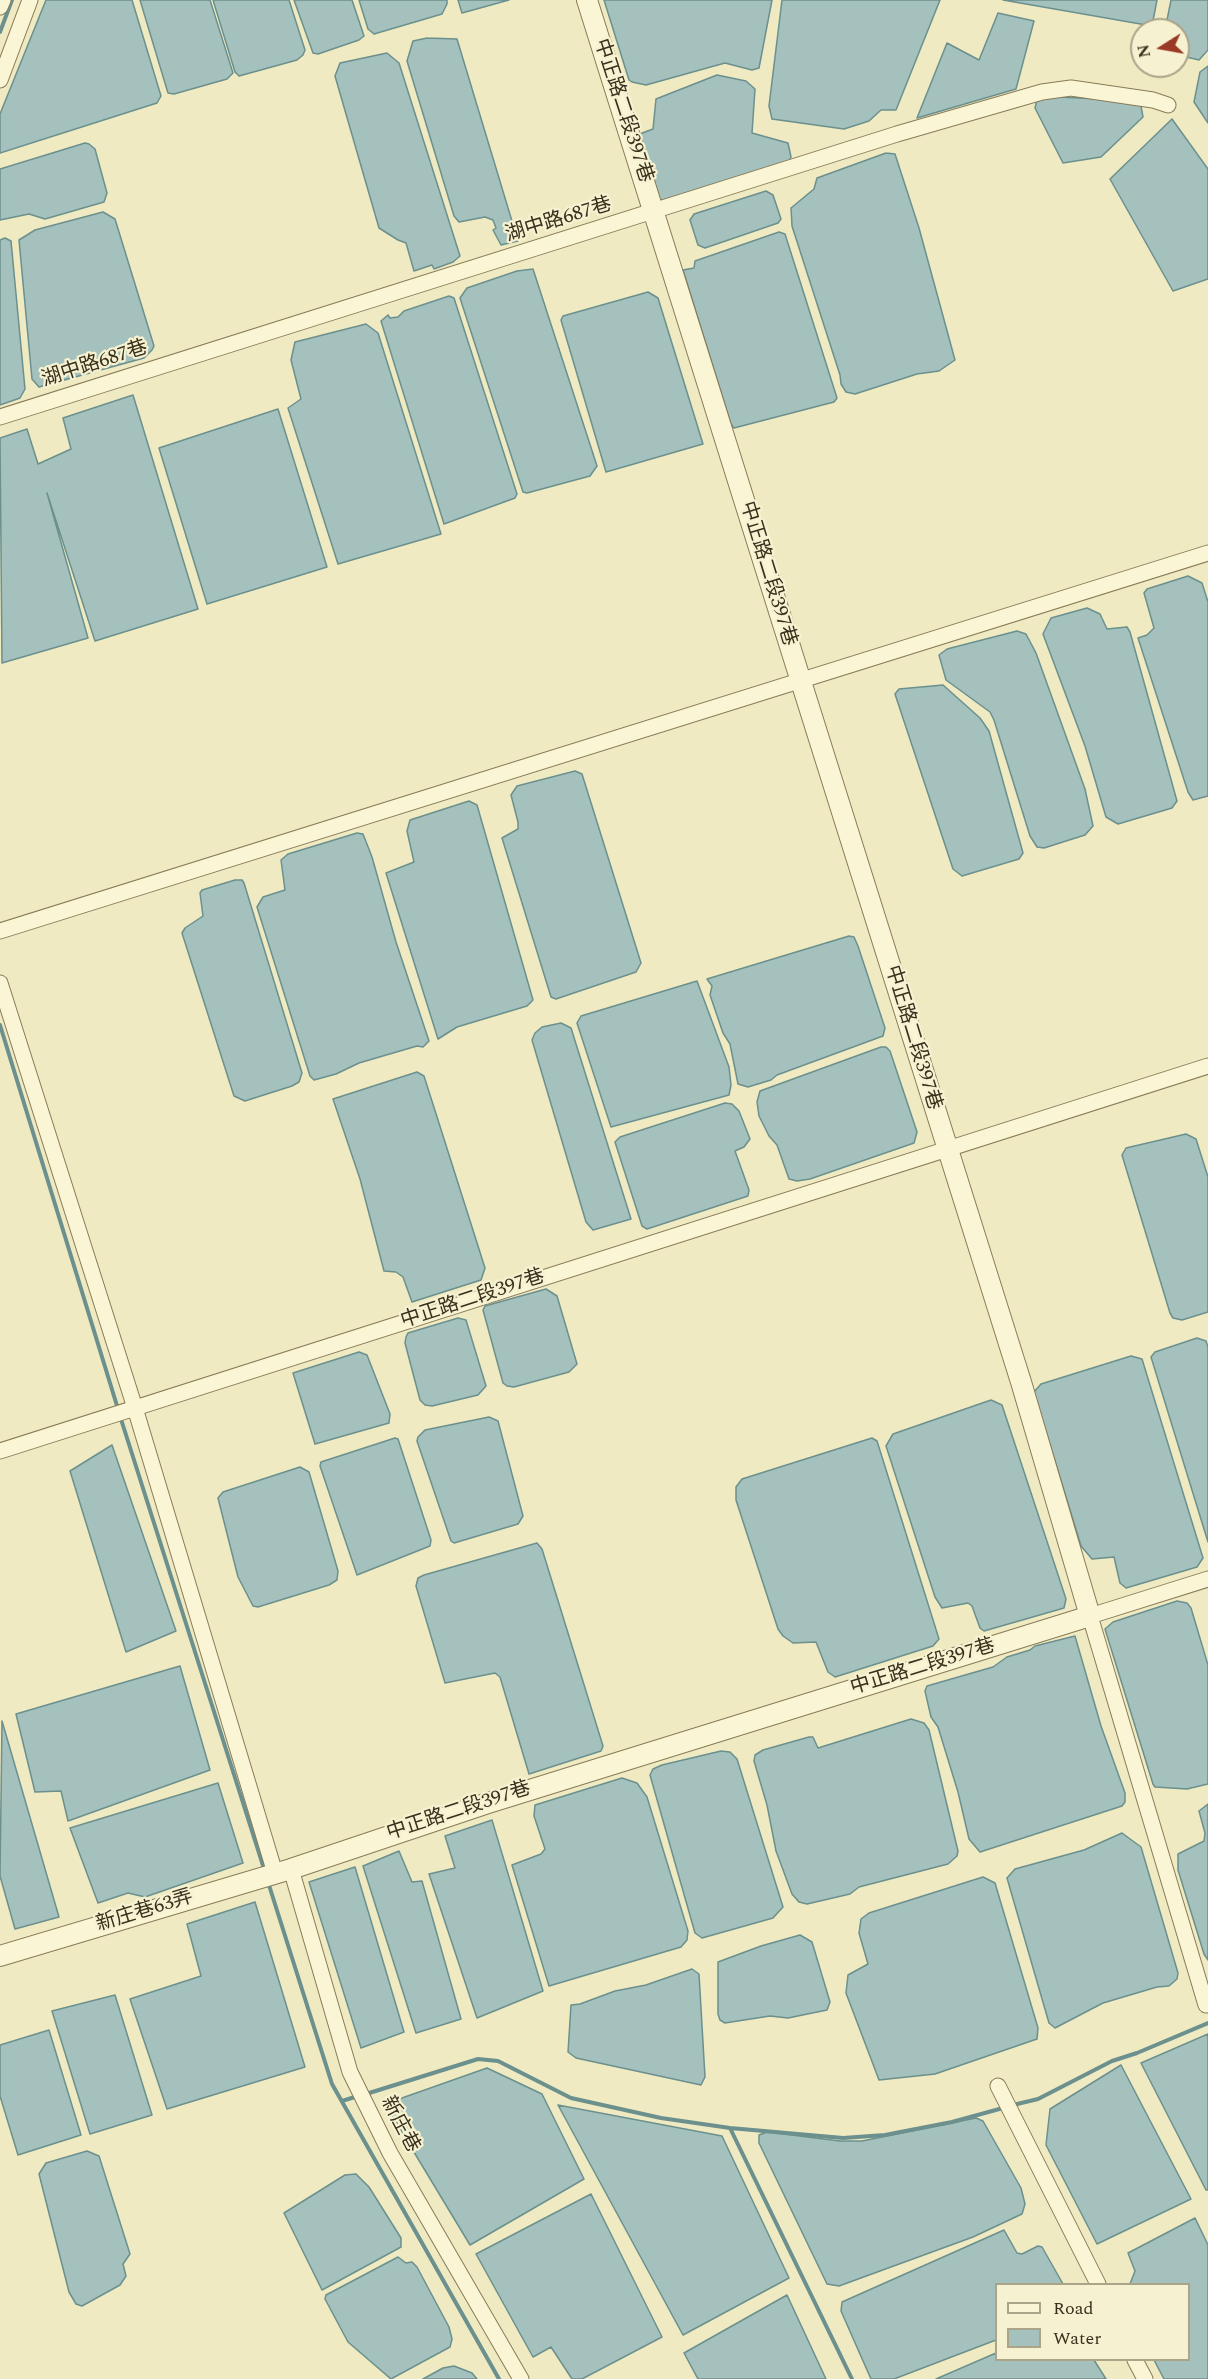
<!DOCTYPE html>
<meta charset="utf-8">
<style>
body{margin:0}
#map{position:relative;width:1208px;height:2379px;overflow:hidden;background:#efeac1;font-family:Spectral,serif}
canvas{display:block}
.legend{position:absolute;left:995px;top:2283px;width:195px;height:78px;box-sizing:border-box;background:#f6f2d1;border:2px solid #aaa489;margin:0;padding:8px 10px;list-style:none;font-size:18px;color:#392f1d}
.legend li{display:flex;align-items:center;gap:12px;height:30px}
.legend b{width:30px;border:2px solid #aaa489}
.north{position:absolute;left:1130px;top:18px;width:60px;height:60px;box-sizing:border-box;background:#f6f2d1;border:2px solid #aaa489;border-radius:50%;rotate:259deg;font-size:16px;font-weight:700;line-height:24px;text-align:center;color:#392f1d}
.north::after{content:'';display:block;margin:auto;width:21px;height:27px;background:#9a3a26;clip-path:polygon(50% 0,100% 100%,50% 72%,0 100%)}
</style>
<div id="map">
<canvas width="1208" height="2379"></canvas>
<ul class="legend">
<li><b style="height:8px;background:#faf5d5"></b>Road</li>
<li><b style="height:16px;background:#a4c1be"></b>Water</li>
</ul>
<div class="north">N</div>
</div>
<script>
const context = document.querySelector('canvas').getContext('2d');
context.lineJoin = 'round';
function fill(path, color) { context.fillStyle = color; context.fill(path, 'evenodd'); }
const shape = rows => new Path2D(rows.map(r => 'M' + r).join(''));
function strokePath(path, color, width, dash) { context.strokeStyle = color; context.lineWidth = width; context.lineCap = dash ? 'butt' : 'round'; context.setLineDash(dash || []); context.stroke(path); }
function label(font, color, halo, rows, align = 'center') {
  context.font = font + ' Spectral,"Noto Sans TC",serif'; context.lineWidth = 4.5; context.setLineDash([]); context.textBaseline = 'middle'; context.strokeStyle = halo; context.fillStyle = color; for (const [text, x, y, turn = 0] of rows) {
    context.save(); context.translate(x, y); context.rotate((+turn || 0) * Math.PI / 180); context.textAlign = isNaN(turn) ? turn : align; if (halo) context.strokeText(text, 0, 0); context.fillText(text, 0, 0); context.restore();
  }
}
const water = shape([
 [46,0,132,0,161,96,157,103,0,153,0,114,46,0],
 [140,0,210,0,233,73,227,79,174,94,168,93,140,0],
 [213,0,289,0,305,50,303,55,297,60,239,76,235,72,213,0],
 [294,0,352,0,364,36,359,40,318,54,313,53,294,0],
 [359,0,447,0,447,4,442,14,374,34,368,29,359,0],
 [458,0,509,0,462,13,458,0],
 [604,0,772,0,759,68,752,70,725,63,646,85,632,82,629,80,604,0],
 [782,0,940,0,896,110,881,110,869,121,844,129,772,119,769,106,782,0],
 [1003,0,1157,0,1152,26,1003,0],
 [1171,0,1208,0,1208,50,1199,60,1178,55,1178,30,1165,30,1171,0],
 [998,13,1034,21,1016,89,917,118,947,43,979,60,998,13],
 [427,38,457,39,518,241,501,245,493,230,496,228,493,220,485,217,459,222,454,216,407,61,413,41,427,38],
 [387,53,399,63,460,256,453,262,434,269,432,265,414,271,406,243,398,240,379,228,335,76,340,63,387,53],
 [1208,66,1208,123,1194,102,1200,72,1208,66],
 [717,75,746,81,755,89,752,133,788,143,791,157,788,163,665,201,659,199,637,135,653,129,656,99,717,75],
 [1038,96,1140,101,1143,117,1101,157,1063,163,1035,108,1038,96],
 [1172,119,1208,169,1208,279,1173,291,1110,179,1172,119],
 [85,143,89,144,95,149,107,193,104,202,45,219,29,214,0,220,0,169,85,143],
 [886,153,895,154,919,228,955,360,939,371,917,374,855,394,846,392,841,384,840,375,792,226,791,208,814,189,817,178,886,153],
 [766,191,773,195,781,219,778,223,705,248,698,245,690,220,694,214,766,191],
 [103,212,115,219,154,346,152,350,144,358,39,387,32,379,19,240,35,230,103,212],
 [779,232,785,234,837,398,834,402,734,428,731,424,683,270,694,268,695,261,779,232],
 [5,238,11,241,25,389,20,398,0,405,0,240,5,238],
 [533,269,597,466,590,476,527,493,523,492,460,298,467,288,517,271,533,269],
 [648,292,658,298,703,444,606,472,561,320,563,316,648,292],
 [449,296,454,298,517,494,515,498,444,524,381,321,388,315,390,318,398,317,404,311,449,296],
 [366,324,378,333,441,534,338,564,288,408,301,399,291,360,295,342,366,324],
 [133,395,198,609,95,641,47,493,88,638,2,663,0,438,27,429,38,464,71,449,63,418,133,395],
 [278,409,327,567,207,604,159,448,278,409],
 [1188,576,1202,583,1208,602,1208,796,1193,800,1188,792,1138,638,1147,635,1154,628,1144,593,1147,589,1188,576],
 [1087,608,1100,614,1107,629,1127,627,1130,632,1177,801,1172,808,1118,824,1106,817,1085,746,1043,634,1051,618,1087,608],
 [1017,631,1026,634,1036,653,1085,789,1093,826,1085,835,1044,848,1037,847,1030,836,994,720,990,712,946,680,939,655,947,649,1017,631],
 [943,685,980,718,989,731,1023,853,1019,859,962,876,953,869,895,694,899,689,943,685],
 [575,771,582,774,641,963,636,972,556,999,551,997,502,838,518,829,518,822,511,795,517,786,575,771],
 [469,801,477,805,533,1000,527,1006,457,1027,438,1039,386,873,414,862,407,831,410,820,469,801],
 [357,833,363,834,372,857,396,942,429,1041,423,1047,417,1046,359,1063,336,1074,314,1080,310,1076,257,907,263,897,285,890,281,860,288,854,357,833],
 [235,880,242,880,244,883,302,1073,299,1082,292,1086,245,1101,234,1096,182,933,185,928,203,916,200,893,202,890,235,880],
 [849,936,854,937,858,946,885,1028,883,1036,777,1075,771,1080,748,1087,738,1084,730,1044,723,1033,710,995,712,986,707,979,849,936],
 [697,981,729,1067,731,1085,729,1095,611,1127,577,1023,581,1016,697,981],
 [561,1023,571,1028,631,1219,593,1230,586,1222,532,1040,535,1033,542,1027,561,1023],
 [881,1047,886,1047,890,1051,917,1132,914,1143,810,1179,797,1181,789,1179,777,1145,769,1136,759,1116,757,1102,760,1091,881,1047],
 [417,1072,424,1076,485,1268,481,1280,412,1302,403,1277,396,1272,384,1271,360,1179,333,1099,417,1072],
 [725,1103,732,1104,739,1111,750,1139,744,1147,735,1151,749,1190,748,1196,647,1229,642,1226,615,1142,620,1137,725,1103],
 [1186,1134,1196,1139,1208,1177,1208,1312,1182,1320,1173,1318,1170,1313,1122,1155,1126,1148,1186,1134],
 [546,1289,557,1296,577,1364,569,1372,514,1387,507,1386,503,1383,483,1310,485,1306,546,1289],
 [458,1318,466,1320,486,1386,478,1395,432,1406,425,1405,420,1400,405,1343,406,1337,408,1333,458,1318],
 [1197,1338,1206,1341,1208,1347,1208,1542,1151,1357,1155,1352,1197,1338],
 [359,1352,367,1355,390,1414,389,1423,315,1444,293,1373,359,1352],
 [1131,1356,1142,1359,1203,1558,1197,1567,1126,1588,1120,1583,1114,1557,1092,1559,1081,1546,1034,1392,1041,1384,1131,1356],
 [991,1400,1002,1405,1066,1599,1064,1608,984,1631,980,1628,972,1606,968,1603,942,1608,935,1597,886,1446,893,1434,991,1400],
 [489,1417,498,1421,523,1516,518,1524,454,1543,451,1541,417,1441,418,1437,425,1430,489,1417],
 [395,1438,398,1439,431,1540,430,1546,357,1575,320,1466,321,1462,395,1438],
 [872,1438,877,1441,939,1639,933,1646,835,1677,828,1672,816,1642,793,1643,783,1636,778,1629,736,1500,736,1487,742,1479,872,1438],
 [112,1445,176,1631,126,1652,70,1471,112,1445],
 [300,1467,309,1472,338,1571,337,1580,329,1585,258,1607,253,1606,238,1577,218,1498,223,1492,300,1467],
 [537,1543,542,1549,603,1746,601,1751,529,1774,500,1677,495,1673,445,1683,416,1586,418,1578,424,1575,537,1543],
 [1177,1601,1187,1603,1191,1608,1208,1665,1208,1784,1187,1789,1155,1787,1153,1784,1105,1629,1113,1622,1177,1601],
 [1075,1636,1101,1726,1125,1793,1125,1802,1122,1806,980,1852,969,1839,958,1792,938,1727,931,1717,925,1691,927,1686,993,1667,1007,1657,1030,1650,1035,1646,1075,1636],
 [180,1666,210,1770,68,1821,61,1791,35,1792,16,1714,180,1666],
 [911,1719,924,1723,929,1730,958,1851,957,1856,948,1864,859,1887,850,1894,807,1904,799,1902,792,1894,776,1851,767,1805,754,1761,755,1755,763,1750,809,1737,813,1737,818,1748,911,1719],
 [2,1721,59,1917,15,1929,0,1876,2,1721],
 [721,1751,730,1752,737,1759,783,1907,773,1918,702,1938,695,1933,650,1775,653,1769,662,1765,721,1751],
 [622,1778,637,1783,647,1797,688,1931,687,1940,681,1947,549,1986,512,1865,541,1854,545,1849,534,1816,535,1805,622,1778],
 [218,1783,243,1863,145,1897,128,1893,98,1903,70,1828,218,1783],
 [1208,1804,1208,1960,1204,1954,1178,1870,1178,1854,1204,1841,1205,1833,1199,1811,1208,1804],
 [492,1820,543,1991,477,2018,429,1874,455,1868,445,1836,492,1820],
 [1122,1833,1141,1847,1178,1973,1177,1979,1169,1986,1157,1987,1103,2003,1055,2028,1049,2023,1007,1878,1015,1869,1084,1850,1122,1833],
 [399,1851,412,1882,422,1881,461,2019,416,2033,363,1866,399,1851],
 [355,1867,404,2032,361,2048,309,1882,355,1867],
 [983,1877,995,1883,1038,2028,1037,2039,935,2074,879,2080,846,1993,848,1975,868,1964,859,1933,861,1919,869,1913,983,1877],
 [255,1902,305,2067,167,2109,130,1999,201,1976,187,1924,255,1902],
 [800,1935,812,1942,830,2002,827,2010,788,2018,770,2016,725,2023,720,2020,718,2014,718,1962,761,1946,800,1935],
 [692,1969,699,1974,705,2077,701,2085,576,2058,568,2052,571,2005,580,2004,615,1991,646,1985,692,1969],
 [115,1995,152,2115,90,2134,52,2011,115,1995],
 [49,2030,81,2135,18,2155,0,2096,0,2045,49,2030],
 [1208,2034,1208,2190,1206,2190,1141,2063,1208,2034],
 [1121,2065,1191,2199,1097,2244,1046,2145,1050,2109,1121,2065],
 [487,2068,542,2094,584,2179,470,2245,385,2104,487,2068],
 [558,2105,722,2136,789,2278,683,2335,558,2105],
 [976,2118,983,2121,1021,2188,1025,2204,1022,2214,973,2237,839,2286,827,2284,759,2143,759,2135,767,2132,840,2141,862,2141,976,2118],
 [87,2151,99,2156,130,2254,123,2264,126,2276,120,2285,82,2306,76,2304,69,2292,39,2174,46,2163,87,2151],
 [356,2174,369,2187,401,2238,401,2247,322,2290,284,2213,345,2175,356,2174],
 [591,2194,662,2337,582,2379,572,2379,551,2347,533,2357,476,2254,591,2194],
 [1195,2218,1208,2245,1208,2379,1164,2379,1154,2360,1188,2360,1188,2284,1130,2284,1135,2271,1128,2253,1195,2218],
 [1004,2230,1017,2253,1022,2254,1038,2246,1042,2247,1063,2284,996,2284,996,2340,894,2379,871,2379,841,2311,842,2302,1004,2230],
 [398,2257,406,2263,412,2262,417,2267,449,2327,452,2339,450,2347,391,2379,348,2342,325,2299,326,2295,398,2257],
 [787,2295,826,2379,698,2379,684,2353,787,2295],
 [996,2353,996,2360,1094,2360,1106,2379,936,2379,996,2353],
 [454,2366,472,2373,477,2379,423,2379,443,2368,454,2366]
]);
const stream = shape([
 [0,32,12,0],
 [0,1025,118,1409],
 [120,1416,265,1872],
 [268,1882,332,2084,499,2379],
 [366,2094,478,2059,498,2061,571,2098,661,2118,730,2128,843,2138,885,2135,952,2122,1003,2108],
 [342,2101,358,2096],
 [1013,2105,1038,2099,1112,2061,1137,2053,1208,2023],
 [730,2128,852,2379]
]);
const minor = shape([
 [0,7,3,0],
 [0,80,30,0],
 [0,417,897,134,1042,92,1071,88,1153,100,1168,105],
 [0,931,1208,553],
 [0,983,135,1408,275,1873],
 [0,1451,1208,1066],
 [291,1869,350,2072,390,2153,521,2379],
 [1206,2005,1090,1616,1208,1579],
 [998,2086,1098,2284],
 [1135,2360,1145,2379]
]);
const tertiary = shape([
 [0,1956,291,1869,488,1803,1090,1616,1021,1382,587,0]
]);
const streetNames = [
 ["中正路二段397巷",622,111,72],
 ["湖中路687巷",559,221,-17],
 ["湖中路687巷",95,365,-18],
 ["中正路二段397巷",767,574,73],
 ["中正路二段397巷",912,1038,73],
 ["中正路二段397巷",473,1300,-18],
 ["中正路二段397巷",923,1668,-17],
 ["中正路二段397巷",459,1812,-18],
 ["新庄巷63弄",145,1912,-17],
 ["新庄巷",399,2125,62]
];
fill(water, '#a4c1be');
strokePath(water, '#6b908d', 1.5);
strokePath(stream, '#6b908d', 4);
strokePath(minor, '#897b58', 17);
strokePath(tertiary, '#897b58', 22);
strokePath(minor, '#faf5d5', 15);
strokePath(tertiary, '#faf5d5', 20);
label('20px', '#392f1d', '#f6f2d1', streetNames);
</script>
